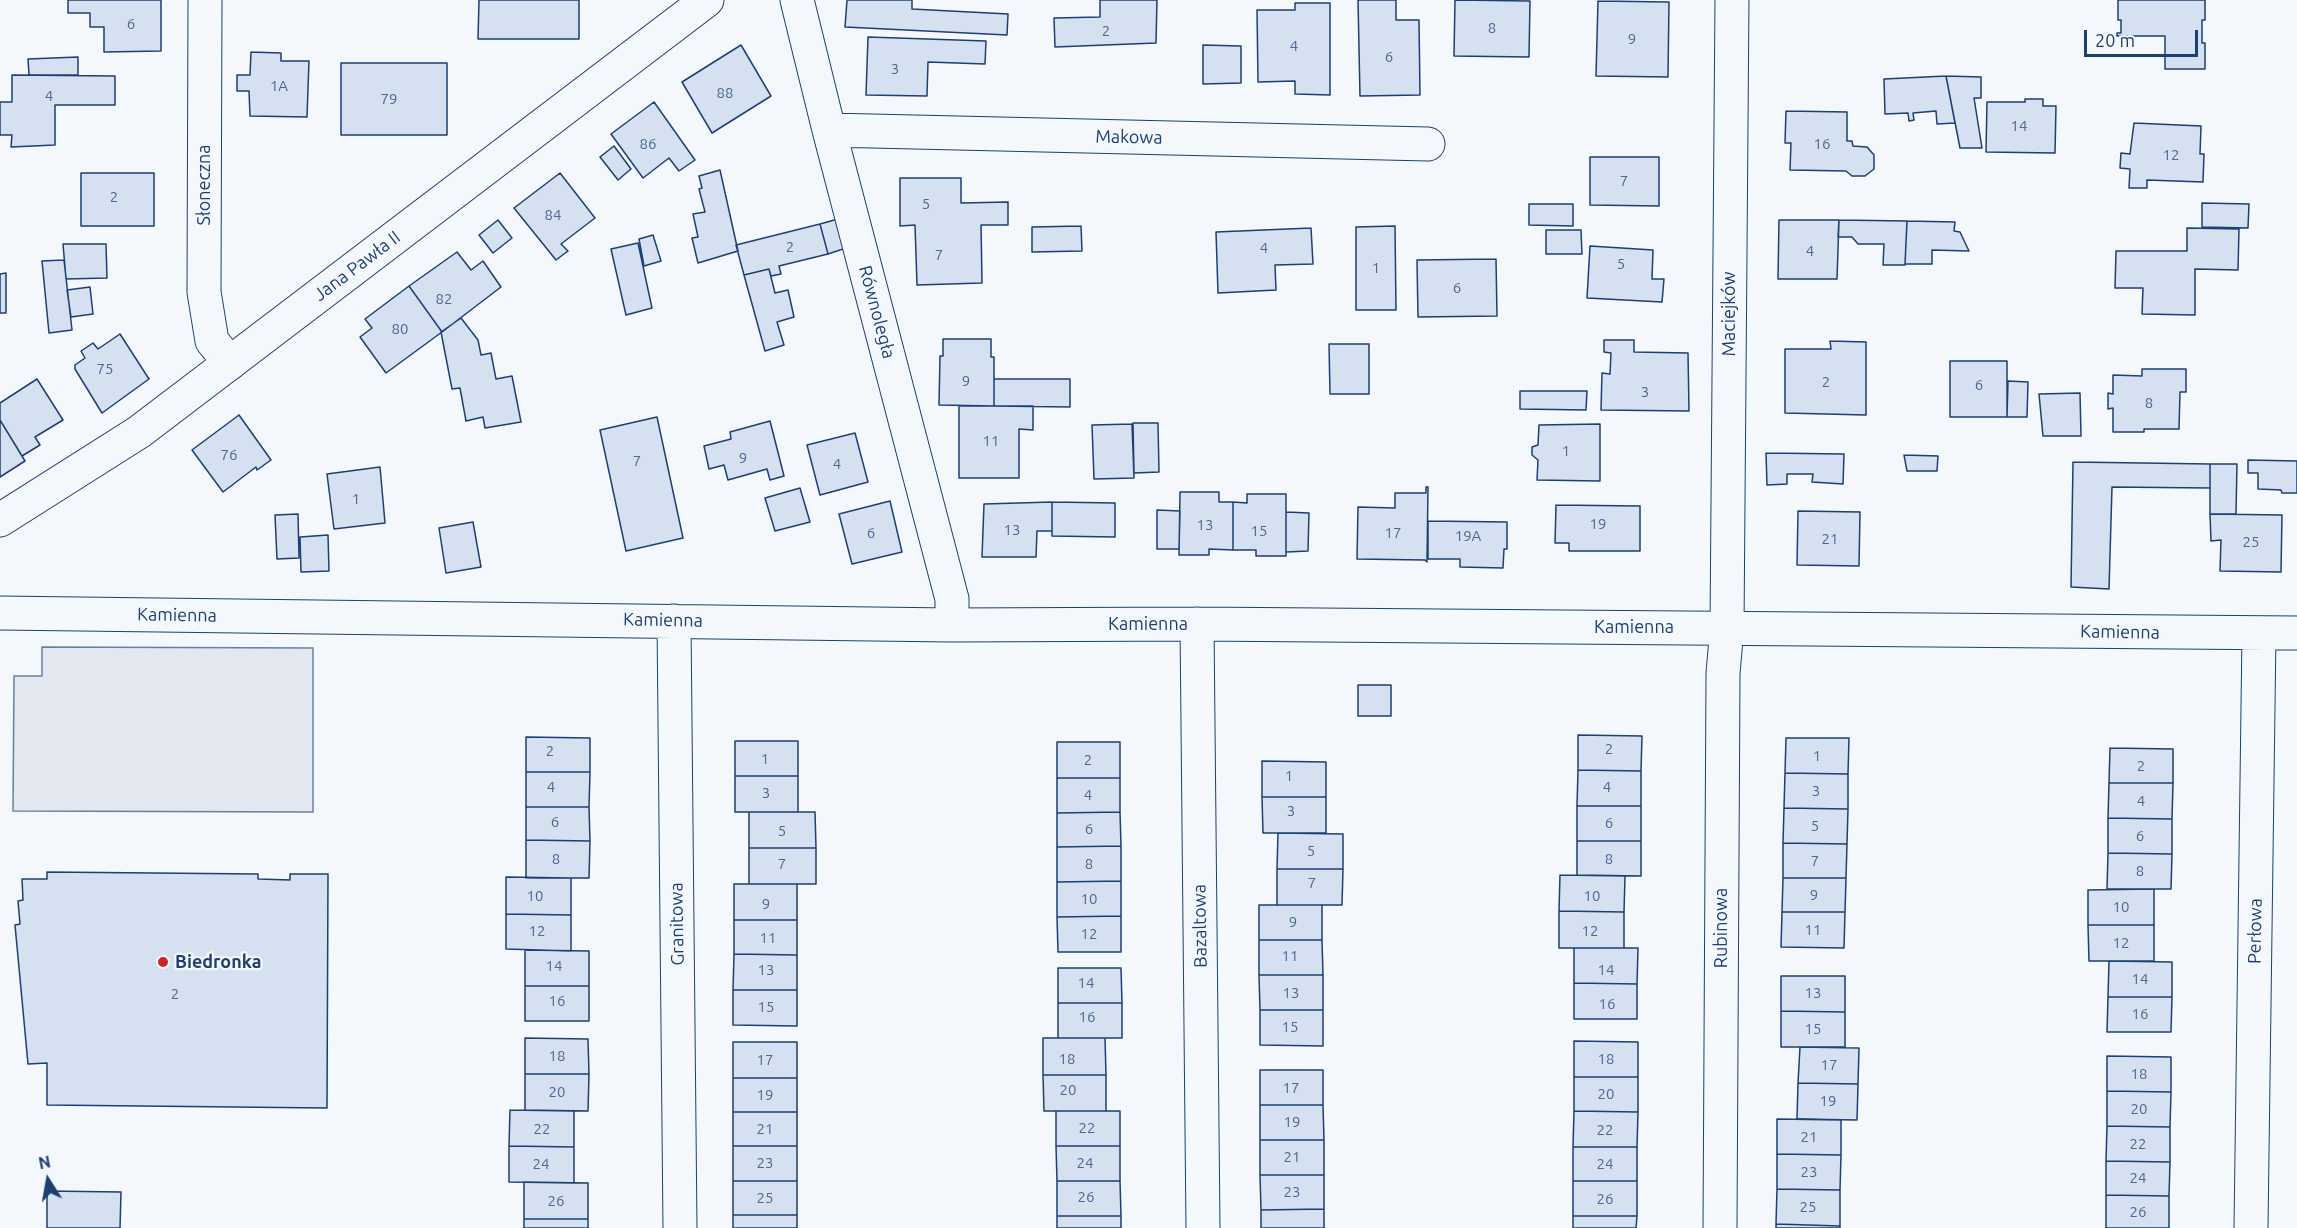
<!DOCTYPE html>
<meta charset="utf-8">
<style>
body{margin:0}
#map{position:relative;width:2297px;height:1228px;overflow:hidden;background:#f4f7fb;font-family:Ubuntu,sans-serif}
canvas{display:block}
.north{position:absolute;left:18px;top:1150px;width:60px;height:60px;-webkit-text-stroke:4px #f4f7fb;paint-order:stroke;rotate:349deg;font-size:16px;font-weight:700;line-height:24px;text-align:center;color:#1d3f73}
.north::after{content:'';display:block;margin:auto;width:21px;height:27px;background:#1d3f73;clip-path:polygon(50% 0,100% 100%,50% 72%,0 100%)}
.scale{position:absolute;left:2084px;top:30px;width:114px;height:27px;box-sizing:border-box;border:3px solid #1d3f73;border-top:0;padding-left:8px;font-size:18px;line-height:21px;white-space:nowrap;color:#1d3f73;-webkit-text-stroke:4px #f4f7fb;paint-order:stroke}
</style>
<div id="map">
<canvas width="2297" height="1228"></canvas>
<div class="north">N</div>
<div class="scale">20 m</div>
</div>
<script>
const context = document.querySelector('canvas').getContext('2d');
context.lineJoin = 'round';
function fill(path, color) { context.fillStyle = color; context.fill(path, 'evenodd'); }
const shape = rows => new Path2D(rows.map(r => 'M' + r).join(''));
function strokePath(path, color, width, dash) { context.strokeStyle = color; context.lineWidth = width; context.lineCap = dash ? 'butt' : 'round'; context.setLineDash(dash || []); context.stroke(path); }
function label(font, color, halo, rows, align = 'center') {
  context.font = font + ' Ubuntu,sans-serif'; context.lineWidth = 4.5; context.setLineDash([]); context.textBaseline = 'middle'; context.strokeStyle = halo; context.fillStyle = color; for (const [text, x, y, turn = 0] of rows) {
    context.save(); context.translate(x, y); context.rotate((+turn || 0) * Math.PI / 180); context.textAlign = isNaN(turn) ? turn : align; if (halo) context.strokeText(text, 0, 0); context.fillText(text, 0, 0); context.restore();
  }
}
const parking = shape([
 [42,647,313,648,313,812,13,811,14,676,42,676,42,647]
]);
const building = shape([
 [68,0,161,0,161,51,104,52,104,27,90,27,90,13,68,13,68,0],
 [479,0,579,0,579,39,478,39,479,0],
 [847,0,912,0,912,9,1008,14,1007,35,845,27,847,0],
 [1100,0,1157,0,1156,43,1055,47,1054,18,1100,17,1100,0],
 [1358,0,1396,0,1396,20,1419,20,1420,95,1360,96,1358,0],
 [1455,0,1530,1,1529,57,1454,56,1455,0],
 [2118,0,2205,0,2205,20,2202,20,2202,43,2205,43,2205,69,2165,69,2165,36,2117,36,2117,33,2121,33,2121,20,2118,20,2118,0],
 [1598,1,1669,2,1668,77,1596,76,1598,1],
 [1295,3,1330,3,1330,95,1295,94,1295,81,1258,82,1257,10,1295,10,1295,3],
 [868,37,986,41,985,64,928,62,927,96,866,95,868,37],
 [741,45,771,96,712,133,682,82,741,45],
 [1203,45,1241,46,1241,83,1203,84,1203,45],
 [251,52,281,53,281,61,309,61,307,117,250,116,249,91,237,91,237,75,250,75,251,52],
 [78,57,78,75,29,75,28,59,78,57],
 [341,63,447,63,447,135,341,135,341,63],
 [12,75,115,76,115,105,55,105,55,145,11,147,12,135,0,135,0,102,12,102,12,75],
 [1946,76,1981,77,1981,98,1974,98,1982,148,1960,148,1946,76],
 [1946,76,1955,123,1937,124,1936,111,1913,113,1914,120,1909,121,1908,113,1885,114,1884,79,1946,76],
 [2025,99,2043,99,2043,106,2056,106,2055,153,1986,152,1987,102,2025,102,2025,99],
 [654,102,695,160,679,171,669,158,643,178,611,134,654,102],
 [1786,111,1847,112,1847,141,1852,141,1853,146,1867,147,1874,155,1874,169,1865,176,1852,176,1846,171,1790,170,1791,143,1785,143,1786,111],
 [2134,123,2201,126,2200,154,2204,154,2203,182,2147,180,2147,188,2129,188,2130,169,2120,168,2121,153,2130,154,2134,123],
 [614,146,631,169,618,180,600,157,614,146],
 [1590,157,1659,157,1659,206,1590,205,1590,157],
 [720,170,738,251,698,263,692,238,698,237,693,214,705,212,699,189,702,188,699,176,720,170],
 [81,173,154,173,154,226,81,226,81,173],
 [560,173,595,218,561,244,568,251,556,260,514,208,560,173],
 [900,178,961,178,961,203,1008,202,1008,225,981,225,982,283,917,285,915,225,900,226,900,178],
 [2202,203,2249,204,2248,228,2202,227,2202,203],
 [1529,204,1573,204,1573,226,1529,225,1529,204],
 [838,219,846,248,828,254,820,224,838,219],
 [498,220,512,238,493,253,479,235,498,220],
 [1779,220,1839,220,1837,279,1778,279,1779,220],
 [1839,220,1907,221,1905,265,1883,265,1884,244,1858,244,1852,237,1838,237,1839,220],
 [1907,221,1955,222,1954,231,1960,232,1969,251,1932,250,1932,264,1905,264,1907,221],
 [820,224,828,254,779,266,781,274,771,276,769,269,744,275,736,245,820,224],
 [1081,226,1082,251,1032,252,1032,227,1081,226],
 [1395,226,1396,310,1356,310,1356,227,1395,226],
 [1311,228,1313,264,1275,265,1276,290,1218,293,1216,232,1311,228],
 [2187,228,2239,229,2238,270,2195,269,2195,315,2142,314,2143,288,2115,288,2116,251,2187,251,2187,228],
 [1546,230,1581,230,1582,254,1546,254,1546,230],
 [653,235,661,261,644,266,639,239,653,235],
 [638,243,652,308,626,315,611,249,638,243],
 [63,244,106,244,107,278,66,279,63,244],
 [1590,246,1653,250,1652,279,1664,279,1662,302,1587,298,1590,246],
 [457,252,471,270,483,261,501,287,442,332,409,286,457,252],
 [1496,259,1497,316,1418,317,1417,260,1496,259],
 [64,260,72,330,49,333,42,261,64,260],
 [769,269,775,293,788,290,794,317,777,322,784,345,765,351,744,275,769,269],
 [6,273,6,313,0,313,0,274,6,273],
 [409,286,442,332,386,373,360,337,372,328,365,319,409,286],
 [90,287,93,314,71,317,67,290,90,287],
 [461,318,478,340,481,355,491,353,496,379,512,376,521,422,485,428,483,417,466,421,460,388,452,389,441,332,461,318],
 [120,334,149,379,102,413,75,369,75,365,85,358,81,351,93,343,98,349,120,334],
 [943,339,991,339,991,357,994,357,994,406,939,405,940,356,943,356,943,339],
 [1604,340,1634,340,1634,352,1688,353,1689,411,1601,410,1602,373,1610,374,1611,353,1604,352,1604,340],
 [1830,341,1866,342,1866,415,1785,413,1785,349,1831,349,1830,341],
 [1329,344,1369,344,1369,394,1330,394,1329,344],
 [1950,361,2007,361,2007,417,1950,417,1950,361],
 [2142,369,2186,369,2186,392,2180,392,2179,429,2144,429,2144,432,2113,432,2113,408,2108,409,2108,393,2113,394,2113,375,2142,376,2142,369],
 [37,379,63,420,35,437,40,445,22,456,0,420,0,403,37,379],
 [994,379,1070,379,1070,407,994,406,994,379],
 [2008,381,2028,382,2027,417,2007,417,2008,381],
 [1520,391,1587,391,1586,410,1520,409,1520,391],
 [2080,393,2081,436,2043,436,2039,394,2080,393],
 [959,406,1033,406,1033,430,1019,429,1019,478,959,478,959,406],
 [239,415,271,460,257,470,256,467,223,492,192,450,239,415],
 [657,417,683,538,626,551,600,430,657,417],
 [0,420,25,461,0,477,0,420],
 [770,421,784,476,770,480,767,469,728,480,724,465,709,469,704,446,731,439,730,432,770,421],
 [1133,423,1158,423,1159,472,1134,473,1133,423],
 [1132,424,1134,478,1094,479,1092,425,1132,424],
 [1600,424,1600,481,1537,480,1538,460,1532,455,1532,447,1538,445,1539,425,1600,424],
 [855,433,868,482,820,495,807,445,855,433],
 [1766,453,1844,454,1843,484,1812,482,1813,474,1787,474,1787,484,1767,485,1766,453],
 [1904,455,1938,456,1937,471,1907,471,1904,455],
 [2248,460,2297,461,2297,493,2282,493,2281,490,2258,489,2258,473,2248,473,2248,460],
 [2073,462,2210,464,2210,488,2112,487,2109,589,2071,587,2073,462],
 [2210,464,2237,464,2236,514,2210,514,2210,464],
 [380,467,385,523,334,529,327,474,380,467],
 [1426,487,1428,487,1427,562,1425,560,1357,559,1358,507,1395,508,1395,493,1426,493,1426,487],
 [800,488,810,522,775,531,765,498,800,488],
 [1180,492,1219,492,1219,502,1233,502,1233,550,1209,549,1209,555,1179,555,1180,492],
 [1247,494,1286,494,1286,556,1256,556,1256,550,1233,550,1233,502,1247,503,1247,494],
 [890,501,902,552,852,564,839,514,890,501],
 [1052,502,1052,531,1037,531,1036,557,982,557,984,504,1052,502],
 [1052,502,1115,503,1115,537,1052,536,1052,502],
 [1556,505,1640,506,1640,551,1569,551,1569,543,1555,543,1556,505],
 [1157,510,1180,511,1179,549,1157,549,1157,510],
 [1798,511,1860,512,1859,566,1797,565,1798,511],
 [1286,512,1309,513,1308,551,1286,552,1286,512],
 [298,514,299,558,277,559,275,515,298,514],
 [2210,514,2282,515,2281,572,2220,571,2221,540,2211,541,2210,514],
 [1428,521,1507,522,1507,549,1504,549,1503,568,1460,567,1460,559,1428,559,1428,521],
 [473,522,481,567,446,573,439,528,473,522],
 [328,535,329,571,301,572,300,537,328,535],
 [1358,685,1391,685,1391,716,1358,716,1358,685],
 [1578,735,1642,736,1641,771,1578,770,1578,735],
 [526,737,590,738,590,772,526,772,526,737],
 [1786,738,1849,738,1848,774,1785,773,1786,738],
 [735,741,798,741,798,776,735,776,735,741],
 [1057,742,1120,742,1120,778,1057,778,1057,742],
 [2110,748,2173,749,2173,783,2109,783,2110,748],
 [1262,761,1326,762,1326,797,1262,797,1262,761],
 [1578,770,1641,771,1641,806,1577,806,1578,770],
 [526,772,590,772,589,807,526,807,526,772],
 [1785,773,1848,774,1848,809,1784,808,1785,773],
 [735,776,798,776,798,812,735,812,735,776],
 [1057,778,1120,778,1120,812,1057,813,1057,778],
 [2109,783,2173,783,2172,819,2108,818,2109,783],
 [1262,797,1326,797,1326,833,1263,833,1262,797],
 [1577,806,1641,806,1641,841,1577,841,1577,806],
 [526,807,589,807,590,841,526,840,526,807],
 [1784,808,1848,809,1847,844,1783,843,1784,808],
 [749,812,815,812,816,848,749,848,749,812],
 [1120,812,1121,846,1057,847,1057,813,1120,812],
 [2108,818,2172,819,2172,854,2108,853,2108,818],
 [1278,833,1343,834,1343,869,1277,869,1278,833],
 [526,840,590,841,589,878,526,878,526,840],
 [1577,841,1641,841,1641,876,1577,875,1577,841],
 [1783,843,1847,844,1846,878,1783,878,1783,843],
 [1121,846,1121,881,1057,882,1057,847,1121,846],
 [749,848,816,848,816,884,749,884,749,848],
 [2108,853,2172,854,2171,889,2107,889,2108,853],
 [1277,869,1343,869,1342,905,1277,905,1277,869],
 [47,872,258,874,258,879,290,880,290,874,328,874,327,1108,47,1105,47,1063,28,1064,15,925,20,924,18,901,23,900,22,879,47,879,47,872],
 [1560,875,1625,876,1624,912,1559,911,1560,875],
 [506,877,571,878,571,915,506,914,506,877],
 [1783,878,1846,878,1845,912,1782,912,1783,878],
 [1121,881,1121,916,1057,917,1057,882,1121,881],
 [734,884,797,884,797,920,734,920,734,884],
 [2154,889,2154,925,2088,925,2088,890,2154,889],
 [1259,905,1322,905,1322,940,1259,940,1259,905],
 [1559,911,1624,912,1624,948,1559,948,1559,911],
 [1782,912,1845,912,1844,948,1781,947,1782,912],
 [506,914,571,915,571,951,506,949,506,914],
 [1121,916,1121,952,1058,952,1057,917,1121,916],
 [734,920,797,920,797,955,734,954,734,920],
 [2088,925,2154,925,2154,961,2089,961,2088,925],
 [1259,940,1322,940,1323,975,1259,975,1259,940],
 [1574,948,1638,948,1637,984,1574,983,1574,948],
 [525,950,589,951,589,986,525,986,525,950],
 [734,954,797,955,797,990,733,990,734,954],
 [2109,961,2172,962,2172,997,2108,997,2109,961],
 [1058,968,1121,968,1122,1003,1058,1003,1058,968],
 [1259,975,1323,975,1323,1010,1260,1010,1259,975],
 [1781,976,1845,976,1845,1012,1781,1011,1781,976],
 [1574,983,1637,984,1637,1019,1574,1019,1574,983],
 [525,986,589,986,589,1021,525,1021,525,986],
 [733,990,797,990,797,1026,733,1025,733,990],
 [2108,997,2172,997,2171,1032,2107,1032,2108,997],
 [1058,1003,1122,1003,1122,1038,1058,1038,1058,1003],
 [1260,1010,1323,1010,1323,1046,1260,1045,1260,1010],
 [1781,1011,1845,1012,1845,1047,1781,1047,1781,1011],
 [525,1038,588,1039,589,1074,525,1074,525,1038],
 [1043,1038,1105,1038,1106,1075,1043,1075,1043,1038],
 [1574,1041,1638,1042,1638,1077,1574,1077,1574,1041],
 [733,1042,797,1042,797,1078,733,1078,733,1042],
 [1800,1047,1859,1048,1858,1084,1798,1083,1800,1047],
 [2107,1056,2171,1057,2171,1092,2107,1091,2107,1056],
 [1260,1070,1323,1070,1323,1105,1260,1105,1260,1070],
 [525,1074,589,1074,588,1111,525,1110,525,1074],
 [1043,1075,1106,1075,1106,1111,1044,1111,1043,1075],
 [1574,1077,1638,1077,1638,1112,1574,1111,1574,1077],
 [733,1078,797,1078,797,1112,733,1112,733,1078],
 [1798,1083,1858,1084,1857,1120,1797,1119,1798,1083],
 [2107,1091,2171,1092,2170,1127,2107,1126,2107,1091],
 [1260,1105,1323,1105,1324,1140,1260,1140,1260,1105],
 [510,1110,574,1111,574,1147,509,1146,510,1110],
 [1056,1111,1120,1111,1120,1146,1056,1146,1056,1111],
 [1574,1111,1638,1112,1637,1147,1573,1147,1574,1111],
 [733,1112,797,1112,797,1146,733,1146,733,1112],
 [1777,1119,1841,1120,1841,1155,1777,1154,1777,1119],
 [2107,1126,2170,1127,2170,1162,2106,1161,2107,1126],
 [1260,1140,1324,1140,1324,1175,1260,1175,1260,1140],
 [509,1146,574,1147,574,1183,509,1182,509,1146],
 [733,1146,797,1146,797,1181,733,1181,733,1146],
 [1056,1146,1120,1146,1120,1181,1057,1181,1056,1146],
 [1573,1147,1637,1147,1637,1181,1573,1181,1573,1147],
 [1777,1154,1841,1155,1840,1190,1777,1189,1777,1154],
 [2106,1161,2170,1162,2169,1196,2106,1195,2106,1161],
 [1260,1175,1324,1175,1324,1209,1261,1210,1260,1175],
 [733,1181,797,1181,797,1215,733,1215,733,1181],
 [1057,1181,1120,1181,1121,1216,1057,1216,1057,1181],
 [1573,1181,1637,1181,1637,1216,1573,1216,1573,1181],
 [524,1182,588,1183,588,1219,524,1219,524,1182],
 [1777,1189,1840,1190,1840,1226,1776,1224,1777,1189],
 [47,1191,121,1192,120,1228,47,1228,47,1191],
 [2106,1195,2169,1196,2169,1228,2106,1228,2106,1195],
 [1324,1209,1324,1228,1261,1228,1261,1210,1324,1209],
 [733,1215,797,1215,797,1228,733,1228,733,1215],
 [1057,1216,1121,1216,1121,1228,1057,1228,1057,1216],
 [1573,1216,1637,1216,1636,1228,1573,1228,1573,1216],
 [524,1219,588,1219,588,1228,524,1228,524,1219],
 [1776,1224,1840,1226,1840,1228,1776,1228,1776,1224]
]);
const minor = shape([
 [205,0,204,292,212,341,230,363],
 [797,0,829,130,952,599,952,625],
 [829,130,1428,144],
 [0,613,952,625,1197,624,2297,633],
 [674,621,680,1228],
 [1197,624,1203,1228],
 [1720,1228,1723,673,1727,628,1732,0],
 [2251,1228,2259,633]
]);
const tertiary = shape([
 [0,520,139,432,707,0]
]);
const markers = [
 [163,962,6,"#c62828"]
];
const numberNames = [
 ["6",131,24],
 ["8",1492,28],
 ["2",1106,31],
 ["9",1632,39],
 ["4",1294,46],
 ["6",1389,57],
 ["3",895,69],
 ["1A",279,86],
 ["88",725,93],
 ["4",49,96],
 ["79",389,99],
 ["14",2019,126],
 ["86",648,144],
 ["16",1822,144],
 ["12",2171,155],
 ["7",1624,181],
 ["2",114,197],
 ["5",926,204],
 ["84",553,215],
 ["2",790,247],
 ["4",1264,248],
 ["4",1810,251],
 ["7",939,255],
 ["5",1621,264],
 ["1",1376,268],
 ["6",1457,288],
 ["82",444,299],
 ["80",400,329],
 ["75",105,369],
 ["9",966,381],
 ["2",1826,382],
 ["6",1979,385],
 ["3",1645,392],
 ["8",2149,403],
 ["11",991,441],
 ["1",1566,451],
 ["76",229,455],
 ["9",743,458],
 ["7",637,461],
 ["4",837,464],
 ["1",356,499],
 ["19",1598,524],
 ["13",1205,525],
 ["13",1012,530],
 ["15",1259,531],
 ["6",871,533],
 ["17",1393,533],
 ["19A",1468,536],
 ["21",1830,539],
 ["25",2251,542],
 ["2",1609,749],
 ["2",550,751],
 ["1",1817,756],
 ["1",765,759],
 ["2",1088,760],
 ["2",2141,766],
 ["1",1289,776],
 ["4",551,787],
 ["4",1607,787],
 ["3",1816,791],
 ["3",766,793],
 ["4",1088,795],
 ["4",2141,801],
 ["3",1291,811],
 ["6",555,822],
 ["6",1609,823],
 ["5",1815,826],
 ["6",1089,829],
 ["5",782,831],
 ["6",2140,836],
 ["5",1311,851],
 ["8",556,859],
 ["8",1609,859],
 ["7",1815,861],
 ["7",782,864],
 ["8",1089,864],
 ["8",2140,871],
 ["7",1312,883],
 ["9",1814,895],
 ["10",535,896],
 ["10",1592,896],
 ["10",1089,899],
 ["9",766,904],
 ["10",2121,907],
 ["9",1293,922],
 ["11",1813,930],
 ["12",537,931],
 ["12",1590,931],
 ["12",1089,934],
 ["11",768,938],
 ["12",2121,943],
 ["11",1290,956],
 ["14",554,966],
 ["13",766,970],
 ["14",1606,970],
 ["14",2140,979],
 ["14",1086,983],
 ["13",1291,993],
 ["13",1813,993],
 ["2",175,994],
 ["16",557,1001],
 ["16",1607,1004],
 ["15",766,1007],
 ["16",2140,1014],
 ["16",1087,1017],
 ["15",1290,1027],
 ["15",1813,1029],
 ["18",557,1056],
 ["18",1067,1059],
 ["18",1606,1059],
 ["17",765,1060],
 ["17",1829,1065],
 ["18",2139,1074],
 ["17",1291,1088],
 ["20",1068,1090],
 ["20",557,1092],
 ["20",1606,1094],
 ["19",765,1095],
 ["19",1828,1101],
 ["20",2139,1109],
 ["19",1292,1122],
 ["22",1087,1128],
 ["22",542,1129],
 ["21",765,1129],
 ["22",1605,1130],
 ["21",1809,1137],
 ["22",2138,1144],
 ["21",1292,1157],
 ["23",765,1163],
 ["24",1085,1163],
 ["24",541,1164],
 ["24",1605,1164],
 ["23",1809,1172],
 ["24",2138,1178],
 ["23",1292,1192],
 ["26",1086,1197],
 ["25",765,1198],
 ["26",1605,1199],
 ["26",556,1201],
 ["25",1808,1207],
 ["26",2138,1212]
];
const streetNames = [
 ["Makowa",1129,137,1],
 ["Słoneczna",204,185,-90],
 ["Jana Pawła II",357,266,-37],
 ["Równoległa",877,312,75],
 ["Maciejków",1729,314,-90],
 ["Kamienna",177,615,1],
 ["Kamienna",663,620,1],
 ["Kamienna",1148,624],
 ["Kamienna",1634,627],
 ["Kamienna",2120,632,1],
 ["Granitowa",677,924,-91],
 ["Bazaltowa",1200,926,-91],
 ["Rubinowa",1721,928,-90],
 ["Perłowa",2255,931,-89]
];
const poiNames = [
 ["Biedronka",175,962]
];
fill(parking, '#e3e8f0');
strokePath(parking, '#687fa3', 1.5);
fill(building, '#d5e0f0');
strokePath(building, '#1d3f73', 1.5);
strokePath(minor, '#1d3f73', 35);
strokePath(tertiary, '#1d3f73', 35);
strokePath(minor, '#f4f7fb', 33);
strokePath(tertiary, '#f4f7fb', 33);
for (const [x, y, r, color] of markers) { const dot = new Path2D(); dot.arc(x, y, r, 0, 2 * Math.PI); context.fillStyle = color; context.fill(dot); strokePath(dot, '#f4f7fb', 2); }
label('15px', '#4b6792', null, numberNames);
label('18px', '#1d3f73', '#f4f7fb', streetNames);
label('bold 18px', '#1d3f73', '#f4f7fb', poiNames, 'left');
</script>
